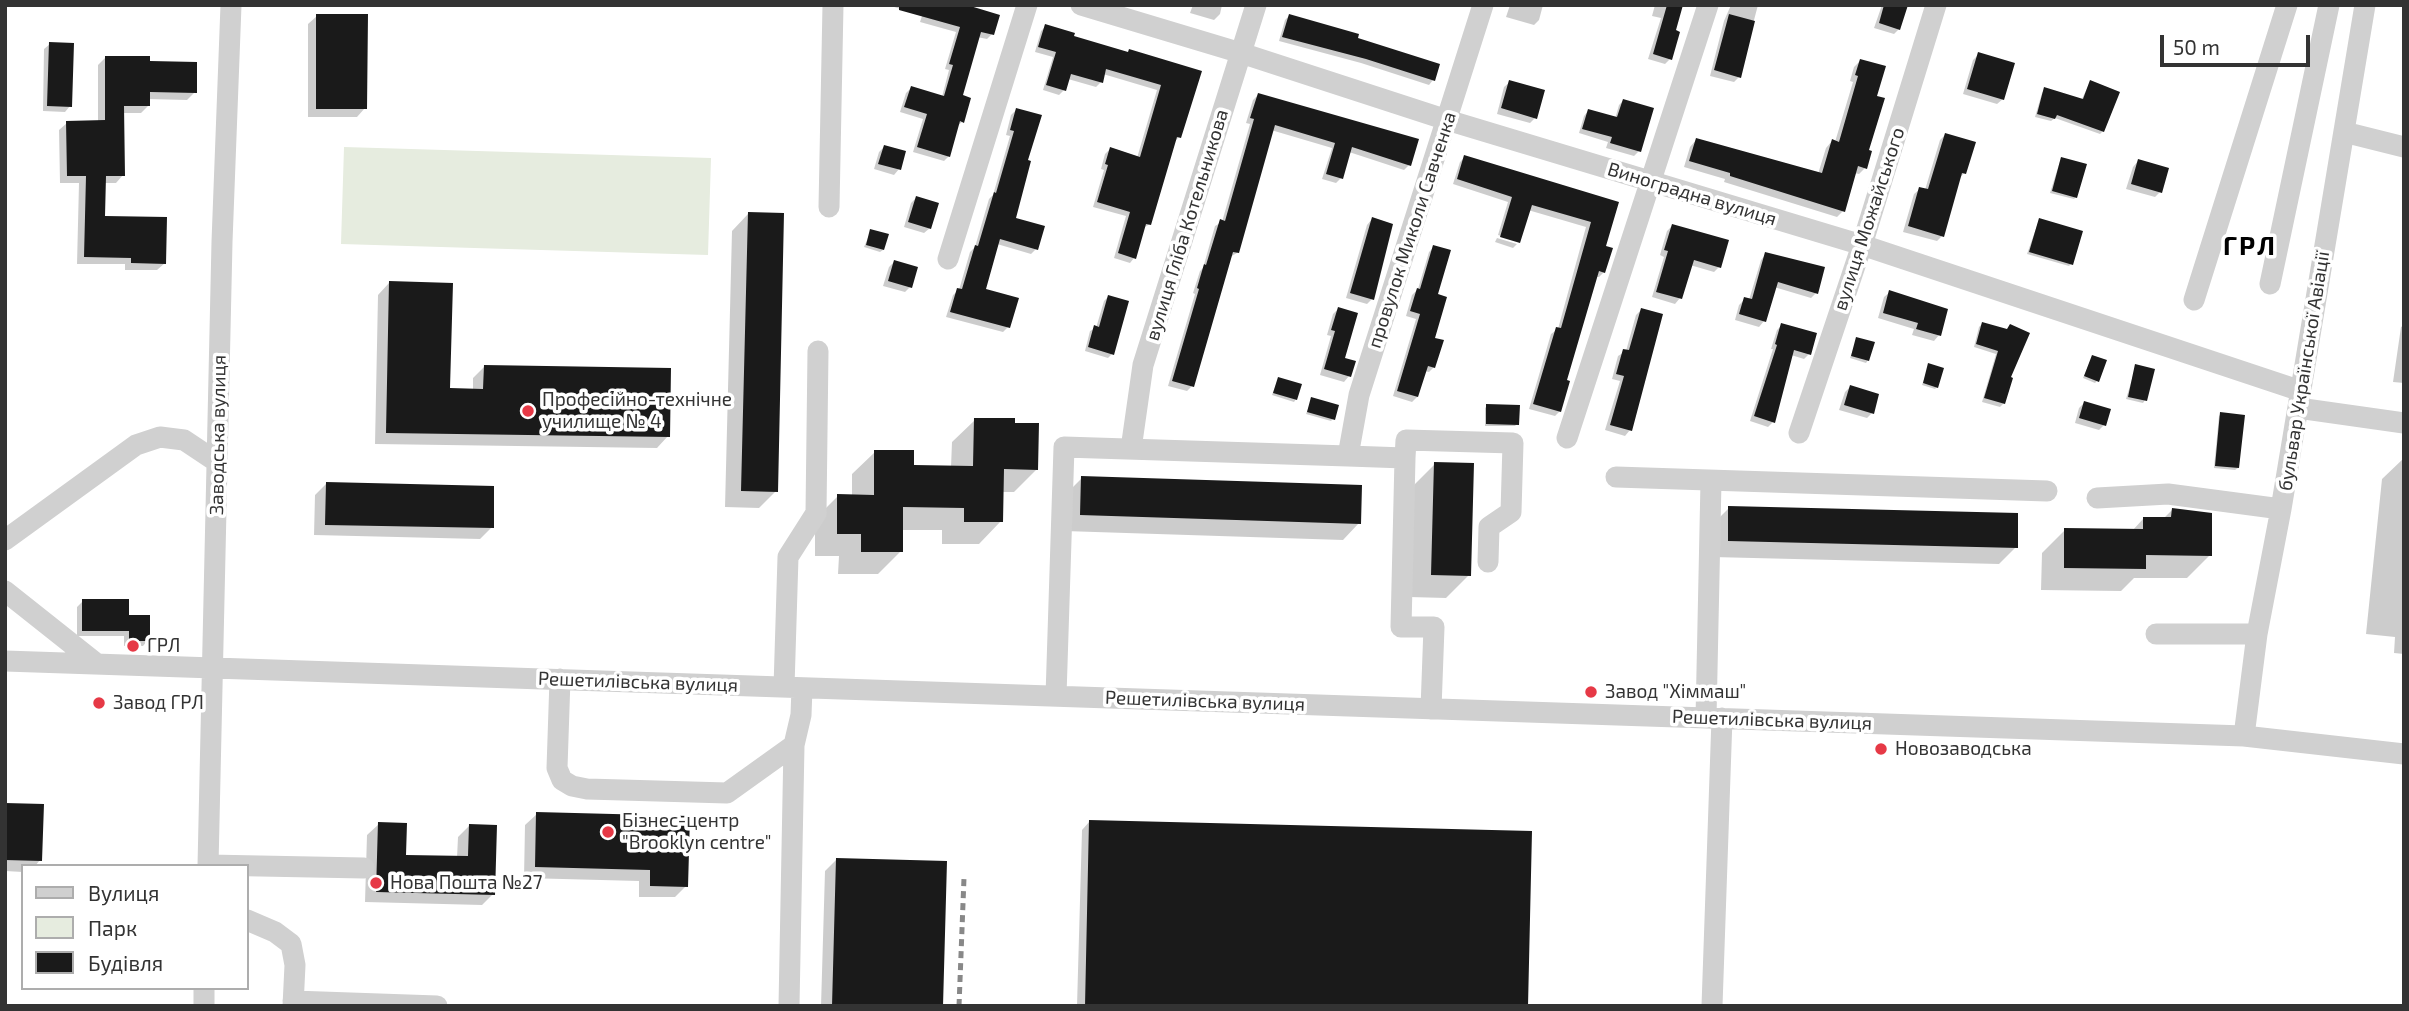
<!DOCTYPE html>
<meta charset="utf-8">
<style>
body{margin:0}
#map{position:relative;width:2409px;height:1011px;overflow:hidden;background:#fff;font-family:"Exo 2",sans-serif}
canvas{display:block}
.frame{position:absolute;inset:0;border:7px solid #333;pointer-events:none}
.legend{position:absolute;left:21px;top:864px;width:228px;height:126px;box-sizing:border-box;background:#fff;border:2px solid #adadad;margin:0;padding:9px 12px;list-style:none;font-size:21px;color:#333}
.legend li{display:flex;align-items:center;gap:14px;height:35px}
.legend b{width:35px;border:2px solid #adadad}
.scale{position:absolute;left:2160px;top:35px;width:150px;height:32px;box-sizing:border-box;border:4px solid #333;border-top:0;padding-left:9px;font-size:21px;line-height:24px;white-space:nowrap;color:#333;-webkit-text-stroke:5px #fff;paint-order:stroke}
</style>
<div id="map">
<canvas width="2409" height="1011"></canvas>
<div class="frame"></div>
<ul class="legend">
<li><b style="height:9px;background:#d0d0d0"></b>Вулиця</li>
<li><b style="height:19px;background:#e6ecdf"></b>Парк</li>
<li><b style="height:19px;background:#1a1a1a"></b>Будівля</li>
</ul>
<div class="scale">50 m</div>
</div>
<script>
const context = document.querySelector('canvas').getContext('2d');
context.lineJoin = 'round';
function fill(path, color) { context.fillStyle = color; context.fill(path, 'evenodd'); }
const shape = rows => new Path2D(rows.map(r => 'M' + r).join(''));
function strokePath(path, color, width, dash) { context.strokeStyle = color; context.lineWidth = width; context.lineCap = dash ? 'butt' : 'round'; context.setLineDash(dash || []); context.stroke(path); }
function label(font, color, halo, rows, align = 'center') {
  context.font = font + ' "Exo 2",sans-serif'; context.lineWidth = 7; context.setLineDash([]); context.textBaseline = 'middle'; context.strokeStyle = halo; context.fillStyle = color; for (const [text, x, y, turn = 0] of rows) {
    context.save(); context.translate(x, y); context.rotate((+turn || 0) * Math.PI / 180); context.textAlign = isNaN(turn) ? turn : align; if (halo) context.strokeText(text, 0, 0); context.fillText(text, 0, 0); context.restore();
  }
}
const green = shape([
 [344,147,711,158,708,255,341,244]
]);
const shadow = shape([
 [888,5,960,5,992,34,987,39,977,37,960,97,962,122,956,127,949,156,944,161,913,152,923,119,900,112,906,93,911,88,942,97,949,70,945,69,956,32,920,22,922,16],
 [1193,5,1222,5,1220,14,1214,20,1190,13],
 [1510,5,1543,5,1539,20,1534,25,1506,17],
 [1655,5,1682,5,1674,32,1670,59,1665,64,1648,59,1661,18,1652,16],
 [1731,5,1758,5,1739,77,1734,82,1710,76,1724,21],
 [1882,5,1902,5,1899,29,1894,34,1874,28],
 [317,16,365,108,357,117,308,117,308,24],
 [1289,16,1355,39,1433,80,1429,85,1361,63,1279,41,1285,20],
 [1046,26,1072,37,1200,72,1179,137,1174,142,1150,224,1143,228,1134,258,1130,263,1114,258,1126,216,1093,207,1104,170,1101,169,1105,154,1110,149,1137,158,1157,90,1103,74,1101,82,1096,87,1068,79,1064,90,1059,95,1043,90,1053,57,1035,52,1041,31],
 [50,44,70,106,65,112,43,111,44,49],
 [1979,54,2003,99,1997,104,1963,94,1973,60],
 [106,57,148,63,195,92,187,100,148,99,148,106,141,113,122,113,123,175,116,183,104,183,103,218,165,263,157,270,125,270,125,264,77,264,79,183,60,183,59,130,67,123,98,122,98,65],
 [1860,61,1875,97,1865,168,1859,174,1854,173,1843,211,1837,217,1724,182,1725,179,1684,167,1690,147,1696,140,1818,174,1826,148,1832,141,1835,142,1853,82,1850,81,1854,67],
 [1510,82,1535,118,1530,123,1497,114,1504,87],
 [2090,82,2103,131,2100,134,2055,118,2051,121,2035,117,2042,93,2045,89,2081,101],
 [1258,95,1409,165,1404,170,1349,152,1341,178,1336,183,1322,179,1332,148,1271,130,1237,253,1230,257,1192,386,1187,391,1168,386,1195,294,1193,293,1200,271,1203,268,1215,226,1222,222,1250,124,1246,123,1253,100],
 [1623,101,1639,151,1634,156,1606,148,1608,142,1579,133,1584,116,1588,111,1615,119,1619,105],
 [1016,110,1026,162,1014,219,1036,249,1031,254,997,244,983,290,1008,327,1003,332,946,317,953,295,959,290,970,252,975,247,989,199,993,195,1010,136,1006,135,1011,115],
 [1945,135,1964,173,1959,179,1942,236,1937,241,1903,232,1914,194,1920,189,1925,190,1940,140],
 [884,147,899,169,894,175,874,169,879,152],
 [1465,157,1617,203,1604,248,1604,272,1599,277,1596,277,1564,382,1560,411,1555,416,1529,409,1551,334,1558,329,1586,227,1528,210,1518,243,1518,241,1498,235,1508,202,1453,184,1460,162],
 [2061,158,2076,197,2074,199,2050,193],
 [2138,161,2160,192,2155,197,2126,189,2133,167],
 [916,198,930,228,924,233,904,227,911,203],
 [748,214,776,491,759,508,725,507,732,231],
 [1372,219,1372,299,1367,304,1346,298,1367,225],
 [2039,220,2071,264,2069,266,2027,254],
 [1672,226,1719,267,1714,272,1690,265,1680,298,1675,304,1652,297,1664,257,1660,255,1667,231],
 [871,231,883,250,880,252,864,247],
 [1497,238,1517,244,1513,248,1495,242],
 [1434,247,1436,295,1432,339,1434,367,1429,372,1424,371,1417,397,1412,402,1393,396,1416,319,1406,316,1412,295,1418,289,1429,252],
 [1766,254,1816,293,1811,298,1774,287,1764,321,1759,327,1735,320,1739,305,1745,299,1749,300,1761,260],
 [894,262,910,287,905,292,883,286,889,267],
 [389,283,449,390,473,390,473,378,485,366,668,436,657,448,375,444,378,295],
 [1890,292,1939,335,1934,341,1912,335,1914,329,1878,318,1884,297],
 [1108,297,1112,354,1108,358,1085,351,1090,331,1096,328,1104,301],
 [1338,309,1343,359,1349,376,1344,382,1320,375,1331,336,1327,335,1333,314],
 [1641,310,1630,430,1625,436,1605,430,1620,381,1612,379,1618,356,1626,351,1636,315],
 [1983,323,2006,331,2009,378,2004,403,2000,407,1982,402,1996,354,1974,347,1979,327],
 [1782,325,1809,354,1804,359,1791,355,1773,422,1768,427,1750,421,1773,349,1771,349,1777,330],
 [2404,325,2404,383,2393,382,2401,327],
 [1857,339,1868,360,1866,363,1850,358],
 [2092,357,2097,381,2095,383,2083,378],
 [1929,365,1937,387,1935,389,1922,385],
 [2136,366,2145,400,2143,403,2126,399],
 [1278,379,1296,399,1294,402,1272,395],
 [1850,387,1872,413,1867,418,1839,410,1845,392],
 [1312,399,1333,419,1331,421,1306,414],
 [2084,403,2104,425,2099,430,2075,423,2079,408],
 [1487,406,1517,424,1515,426,1485,426,1485,408],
 [2221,414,2238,468,2235,470,2214,468,2219,416],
 [975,420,1037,469,1014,492,1002,492,1001,521,979,544,942,544,942,530,901,530,901,551,878,574,838,574,839,556,815,556,815,519,838,496,852,496,852,474,875,452,912,467,951,467,952,442],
 [2404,458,2404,654,2394,653,2395,637,2366,634,2382,479],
 [1435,464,1469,575,1446,598,1409,597,1412,487],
 [1082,478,1359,523,1343,540,1064,531,1065,495],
 [326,484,492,527,480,539,314,535,315,495],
 [1729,508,2016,547,1999,564,1712,557,1712,525],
 [2172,510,2210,555,2187,578,2134,578,2121,591,2041,590,2042,553,2065,530,2132,531,2143,519,2163,519],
 [83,601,127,617,148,640,143,646,124,646,124,636,77,636,77,607],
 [5,804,40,860,35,866,23,866,23,872,5,871],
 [537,814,686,886,675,897,639,897,639,881,524,878,525,825],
 [1090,821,1526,1006,1077,1006,1082,830],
 [379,824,404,857,457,858,458,837,469,826,493,894,482,905,365,902,367,835],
 [836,860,942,1006,821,1006,825,871]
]);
const building = shape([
 [899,5,967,5,1000,15,994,35,981,32,963,95,971,98,964,123,960,121,950,157,917,147,927,114,904,107,911,86,944,96,953,65,949,64,960,27,899,10],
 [1667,5,1683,5,1676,30,1680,32,1672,60,1653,54],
 [1884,5,1908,5,1900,30,1879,23],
 [316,14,368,14,367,109,316,109],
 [1289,14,1359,34,1358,38,1440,64,1435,81,1366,59,1282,37],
 [1729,14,1755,21,1741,78,1714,70],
 [1045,24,1075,33,1074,36,1128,52,1129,49,1202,71,1181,138,1177,137,1151,225,1146,224,1136,259,1118,253,1130,212,1097,202,1108,165,1105,164,1110,147,1140,157,1161,85,1106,69,1103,83,1071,74,1066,91,1046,85,1056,52,1038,47],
 [49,42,74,43,72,107,47,106],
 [1978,52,2015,63,2004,100,1967,89],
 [105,56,150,56,150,61,197,62,197,93,150,92,150,106,124,106,125,176,106,176,105,216,167,217,166,264,131,263,131,258,84,257,86,176,67,176,66,121,105,120],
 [1860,59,1886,66,1877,96,1885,98,1869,150,1872,151,1867,169,1858,166,1845,212,1730,176,1730,173,1689,161,1696,138,1822,173,1832,139,1839,142,1858,76,1855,75],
 [1509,80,1545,90,1537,119,1501,108],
 [2090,80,2120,92,2104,132,2057,115,2055,119,2037,114,2044,87,2083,99],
 [1258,93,1419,139,1411,166,1352,147,1343,179,1326,174,1335,143,1275,125,1239,253,1233,252,1194,387,1172,381,1199,289,1197,288,1204,264,1206,265,1220,219,1225,221,1254,119,1250,118],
 [1623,99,1654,108,1641,152,1610,143,1612,137,1582,129,1588,109,1617,117],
 [1016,108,1042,115,1028,160,1031,161,1016,218,1045,226,1038,250,1000,239,986,289,1019,298,1010,328,950,312,957,288,962,289,975,245,978,246,994,192,996,193,1014,131,1010,130],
 [1945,133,1976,142,1966,174,1962,173,1944,237,1908,226,1919,187,1928,189],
 [884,145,906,151,901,170,878,164],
 [1464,155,1619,202,1606,246,1613,248,1605,273,1599,271,1567,380,1570,381,1561,412,1533,404,1556,327,1561,328,1591,222,1532,205,1520,243,1500,237,1512,197,1457,179],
 [2061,157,2087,164,2077,198,2052,191],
 [2138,159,2169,168,2162,193,2131,184],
 [916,196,939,203,931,229,908,222],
 [748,212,784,213,778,492,741,491],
 [1372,217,1393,224,1374,300,1350,293],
 [2039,218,2083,231,2073,265,2029,252],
 [1672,224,1729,240,1721,268,1694,260,1682,299,1656,292,1668,251,1664,250],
 [870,229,889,234,884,250,866,245],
 [1433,245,1451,250,1438,294,1447,297,1435,338,1444,340,1435,368,1428,366,1418,397,1397,391,1420,314,1410,311,1417,288,1420,289],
 [1765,252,1825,267,1818,294,1778,282,1766,322,1739,314,1744,297,1752,299],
 [894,260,918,267,912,288,888,281],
 [389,281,453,283,450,388,483,389,484,365,671,368,670,437,386,433],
 [1889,290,1948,309,1941,336,1916,329,1918,323,1883,313],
 [1108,295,1129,301,1114,355,1088,347,1094,325,1099,327],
 [1338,307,1358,313,1345,358,1356,361,1351,377,1324,369,1335,331,1331,330],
 [1641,308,1663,314,1632,431,1610,425,1624,376,1616,374,1623,349,1629,350],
 [1982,322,2007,329,2010,324,2030,333,2011,377,2013,378,2005,404,1984,398,1998,351,1976,344],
 [1781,323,1817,333,1811,355,1794,350,1775,423,1754,416,1777,345,1775,344],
 [1856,337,1875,342,1869,361,1851,356],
 [2092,355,2107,360,2099,382,2084,376],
 [1928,363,1944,368,1938,388,1923,383],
 [2135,364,2155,369,2147,401,2128,397],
 [1278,377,1302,384,1297,400,1273,393],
 [1850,385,1879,394,1874,414,1844,405],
 [1311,397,1339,405,1335,420,1307,412],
 [2084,401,2111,409,2106,426,2079,418],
 [1486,404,1520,405,1519,425,1486,424],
 [2220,412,2245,415,2239,468,2215,466],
 [974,418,1015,418,1015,423,1039,423,1038,470,1004,469,1003,522,964,522,964,508,903,507,903,552,861,552,861,534,837,534,837,494,874,495,874,450,914,450,914,465,973,466],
 [1434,462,1474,463,1471,576,1431,575],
 [1081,476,1362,485,1361,524,1080,515],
 [326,482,494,486,494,528,325,525],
 [1728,506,2018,513,2018,548,1728,541],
 [2172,508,2212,513,2212,556,2146,555,2146,569,2064,568,2064,528,2143,529,2143,517,2171,517],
 [82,599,129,599,129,615,150,615,150,641,129,641,129,631,82,631],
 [5,803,44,804,42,861,5,860],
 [536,812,690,816,688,887,650,886,650,870,535,867],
 [1089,820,1532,831,1528,1006,1085,1006],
 [378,822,407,823,406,855,468,856,469,824,497,825,495,895,376,892],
 [836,858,947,861,943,1006,832,1006]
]);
const minor = shape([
 [1081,5,1241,53,1447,120,1862,245,2301,391],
 [2344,132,2404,147],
 [829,207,833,5],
 [948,259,1027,5],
 [2270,284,2329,5],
 [2194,300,2287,5],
 [2298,408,2404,423],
 [1799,433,1862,245,1936,5],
 [1567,438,1708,5],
 [1131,449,1143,365,1256,5],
 [1348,456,1359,395,1483,5],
 [1405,458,1406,440,1513,443,1511,512,1489,527,1488,562],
 [1616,477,2047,491],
 [2097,498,2168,494,2281,509],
 [5,540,136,445,160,437,184,440,217,462],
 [5,591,97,664],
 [2156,634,2257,634],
 [5,661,2244,736,2404,754],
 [560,679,557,768,562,780,572,786,587,789,727,793,794,745,801,715,802,688],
 [784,687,788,557,816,513,818,351],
 [1056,696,1064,447,1348,456,1405,458,1401,627,1434,627,1431,709],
 [1706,718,1711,481],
 [2244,736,2257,634,2281,509,2365,5],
 [208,865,364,868],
 [208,866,222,242,231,5],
 [247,920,275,932,291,944,295,965,293,1006],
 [293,1001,437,1006],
 [204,1006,204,988],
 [789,1006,794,745],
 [1712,1006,1722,718]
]);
const rail = shape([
 [959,1006,964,878]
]);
const markers = [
 [528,411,7,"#e63946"],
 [133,646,7,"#e63946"],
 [1591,692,7,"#e63946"],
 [99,703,7,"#e63946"],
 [1881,749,7,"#e63946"],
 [608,832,7,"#e63946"],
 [376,883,7,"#e63946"]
];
const streetNames = [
 ["Виноградна вулиця",1692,194,17],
 ["вулиця Можайського",1869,219,-72],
 ["вулиця Гліба Котельникова",1187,225,-73],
 ["провулок Миколи Савченка",1412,230,-72],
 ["бульвар Української Авіації",2304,371,-81],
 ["Заводська вулиця",218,435,-89],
 ["Решетилівська вулиця",638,682,2],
 ["Решетилівська вулиця",1205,701,2],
 ["Решетилівська вулиця",1772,720,2]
];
const poiNames = [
 ["Професійно-технічне",542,400],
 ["училище № 4",542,422],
 ["ГРЛ",147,646],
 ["Завод \"Хіммаш\"",1605,692],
 ["Завод ГРЛ",113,703],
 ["Новозаводська",1895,749],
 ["Бізнес-центр",622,821],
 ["\"Brooklyn centre\"",622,843],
 ["Нова Пошта №27",390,883]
];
const districtNames = [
 ["ГРЛ",2250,246]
];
fill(green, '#e6ecdf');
fill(shadow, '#0003');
fill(building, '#1a1a1a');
strokePath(minor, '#d0d0d0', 21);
strokePath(rail, '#888', 5, [7, 5]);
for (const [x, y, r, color] of markers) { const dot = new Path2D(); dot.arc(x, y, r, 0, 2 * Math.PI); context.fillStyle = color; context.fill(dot); strokePath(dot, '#fff', 2.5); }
label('19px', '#333', '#fff', streetNames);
label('19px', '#333', '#fff', poiNames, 'left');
context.letterSpacing = '2px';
label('bold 26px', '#000', '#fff', districtNames);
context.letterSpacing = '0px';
</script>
